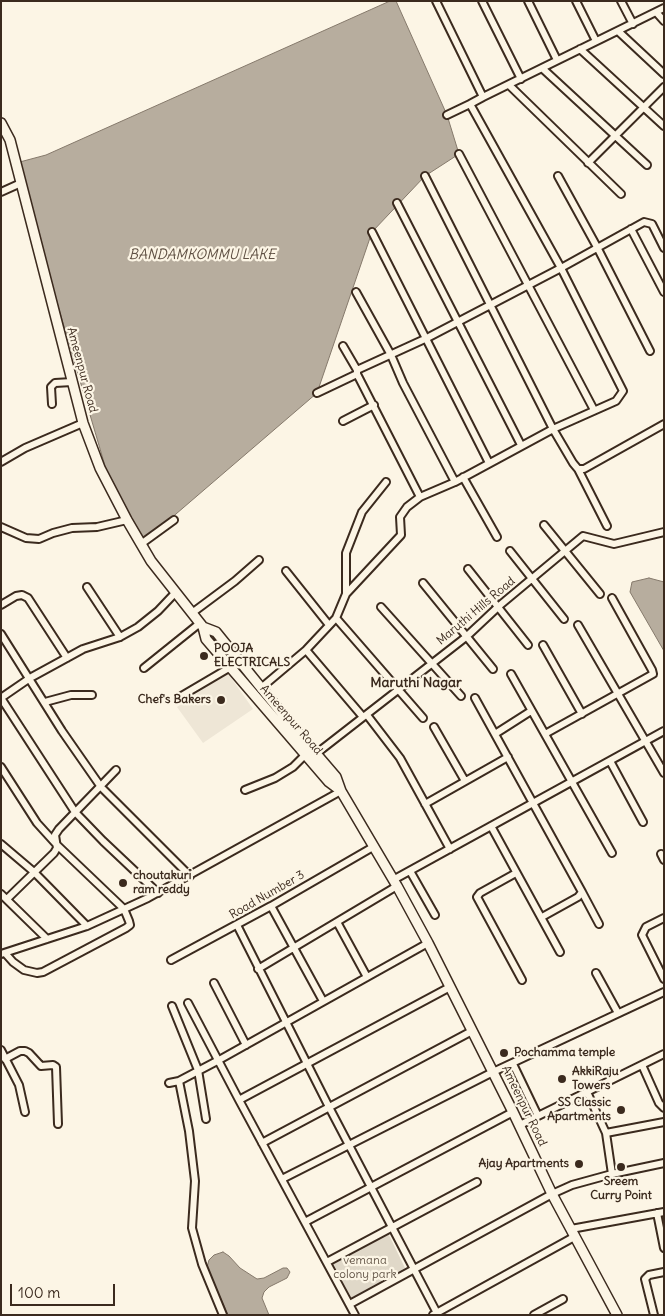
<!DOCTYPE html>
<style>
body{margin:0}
#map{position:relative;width:665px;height:1316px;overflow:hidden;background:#fcf5e5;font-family:Delius,sans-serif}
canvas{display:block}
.frame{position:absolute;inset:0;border:2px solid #3b2a1e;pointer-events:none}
.scale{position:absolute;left:10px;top:1284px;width:105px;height:22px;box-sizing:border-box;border:2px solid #3b2a1e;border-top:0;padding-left:6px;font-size:15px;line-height:18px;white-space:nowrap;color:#3b2a1e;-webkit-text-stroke:4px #fcf5e5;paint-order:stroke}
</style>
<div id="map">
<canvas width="665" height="1316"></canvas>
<div class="frame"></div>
<div class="scale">100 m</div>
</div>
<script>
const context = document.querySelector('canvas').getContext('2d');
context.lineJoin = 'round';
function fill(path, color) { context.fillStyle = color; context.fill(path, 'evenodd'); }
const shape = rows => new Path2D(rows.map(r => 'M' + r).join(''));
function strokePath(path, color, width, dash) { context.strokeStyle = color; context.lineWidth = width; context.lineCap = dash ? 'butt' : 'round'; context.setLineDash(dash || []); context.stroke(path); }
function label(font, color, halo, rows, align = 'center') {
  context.font = font + ' Delius,sans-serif'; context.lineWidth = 4.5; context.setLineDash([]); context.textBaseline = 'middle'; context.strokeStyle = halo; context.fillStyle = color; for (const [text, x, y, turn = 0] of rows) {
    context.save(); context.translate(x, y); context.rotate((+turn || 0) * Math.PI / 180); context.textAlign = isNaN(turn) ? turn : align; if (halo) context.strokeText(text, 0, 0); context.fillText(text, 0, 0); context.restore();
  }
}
const built = shape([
 [227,672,253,709,203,743,177,707]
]);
const green = shape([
 [388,1233,405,1268,351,1298,329,1264]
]);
const water = shape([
 [390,1,396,1,447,115,459,154,425,176,372,232,317,393,141,544,113,493,16,163,46,155,390,1],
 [649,578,664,582,664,651,630,592,632,582,649,578],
 [223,1252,229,1256,240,1268,257,1279,264,1278,283,1268,287,1268,290,1272,287,1278,269,1287,264,1292,262,1298,269,1315,228,1315,207,1267,209,1260,214,1255,223,1252]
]);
const street = shape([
 [482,1,521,79],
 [528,1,557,60],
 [576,1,596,41],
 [621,1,633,24],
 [656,12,664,21],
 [618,31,664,74],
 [580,49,664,126],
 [542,68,647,165],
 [509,85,621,194],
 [483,97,664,8],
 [447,115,470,104],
 [459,154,594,410],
 [588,163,664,87],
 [425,176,553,429,616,401,623,391,561,268,644,222,652,224,664,248],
 [558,176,597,247,650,351],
 [1,192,21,183],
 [397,203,521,445],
 [631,229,664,292],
 [372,232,489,463],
 [356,292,391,355,403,383,455,482],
 [343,346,357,370],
 [317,393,357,374],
 [52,404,51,387,55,383,72,382],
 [343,421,374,405],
 [1,462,25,448,83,423],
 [578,469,607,526],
 [463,477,497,537],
 [420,497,357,374,357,370,427,338,561,268,470,104,483,97,436,1],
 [544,525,600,594],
 [1,527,26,538,39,539,53,533,72,528,97,527,127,520],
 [141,544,174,520],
 [510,551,564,619],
 [468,569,528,645],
 [286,571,329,625],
 [423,583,493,669],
 [87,587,120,637],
 [346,594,346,553,362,512,386,482],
 [1,605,16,596,22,595,28,598,67,658],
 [381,607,461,696],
 [192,613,235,581,259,560],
 [336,618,423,718],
 [578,625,664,773],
 [1,634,62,731,101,787,190,876],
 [543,645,582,714],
 [306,650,363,717],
 [144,668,200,623],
 [511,674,612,853],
 [261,688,306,650,336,618,346,594,401,535,400,517,407,507,420,497,455,482,553,429,573,463,578,469,584,469,664,424],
 [1,698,75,812,103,841,158,893],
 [1,698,30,678,83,649,120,637,138,627,158,611,176,592],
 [178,698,229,668],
 [475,698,582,892,578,897,542,917],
 [45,702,71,695,92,695],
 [367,715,400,758,450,849],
 [434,727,465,781],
 [495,734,531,711],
 [545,734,653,674,652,670,612,598],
 [317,753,466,637,499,606,583,536,614,544,664,532],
 [610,761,643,822],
 [1,767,37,823,57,845,124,909,129,921,130,925,126,928,43,972,37,973,24,970,13,962,5,953],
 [245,790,275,778,293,767,305,755],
 [425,804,508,757],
 [491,826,560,952],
 [1,844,34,872,87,926],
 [661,854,664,860],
 [410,871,435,915],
 [516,873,480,893,477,897,522,980],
 [393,880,664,731],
 [582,892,599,924],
 [1,894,47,939],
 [7,899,54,853,57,848,55,835,59,829,116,770],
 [271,906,323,1001],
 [664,918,646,927,642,935,664,979],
 [337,922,367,977],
 [237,925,329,1107,438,1315],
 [1,954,87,926,148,898,341,791],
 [171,960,271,906,373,847],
 [258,969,397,886],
 [596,973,618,1013],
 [214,983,246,1045],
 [188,1003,239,1100,355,1315],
 [172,1006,198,1070,206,1119],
 [1,1050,19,1085,25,1112],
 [5,1059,20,1051,25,1051,29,1053,41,1066,53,1065,56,1067,58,1124],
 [513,1064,538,1116,664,1054],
 [642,1065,659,1103,664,1108],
 [179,1081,189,1131,195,1181,192,1228,202,1264,223,1315],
 [169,1083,179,1081,219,1060,428,943],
 [587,1092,606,1133],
 [239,1100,450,987],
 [520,1125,538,1116],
 [262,1143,472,1031],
 [612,1174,606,1133,664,1122],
 [282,1179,493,1072,664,992],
 [657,1213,664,1248],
 [305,1222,513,1112],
 [571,1229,664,1212],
 [327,1262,477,1182],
 [350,1304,552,1194,572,1185,612,1174,664,1163],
 [433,1315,574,1237],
 [534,1315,563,1299],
 [654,1315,645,1279,649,1275,664,1272]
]);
const secondary = shape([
 [1,123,10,140,83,423,100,468,127,520,151,561,203,627,206,639,329,782,341,791,397,886,428,943,513,1112,552,1194,617,1315],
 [203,627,216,632,288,721,336,777,341,791]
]);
const markers = [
 [204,656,5,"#3b2a1e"],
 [221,700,5,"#3b2a1e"],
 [123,883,5,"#3b2a1e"],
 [504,1053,5,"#3b2a1e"],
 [562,1079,5,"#3b2a1e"],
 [621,1110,5,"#3b2a1e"],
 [579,1164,5,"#3b2a1e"],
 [621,1167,5,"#3b2a1e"]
];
const streetNames = [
 ["Ameenpur Road",82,370,75],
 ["Maruthi Hills Road",476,611,-40],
 ["Ameenpur Road",291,720,49],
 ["Road Number 3",267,895,-30],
 ["Ameenpur Road",524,1106,64]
];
const poiNames = [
 ["POOJA",214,649],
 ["ELECTRICALS",214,663],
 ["Chef's Bakers",211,700,"right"],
 ["choutakuri",133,876],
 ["ram reddy",133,890],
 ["Pochamma temple",514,1053],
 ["AkkiRaju",572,1072],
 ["Towers",572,1086],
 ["SS Classic",611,1103,"right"],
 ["Apartments",611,1117,"right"],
 ["Ajay Apartments",569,1164,"right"],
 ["Sreem",621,1182,"center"],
 ["Curry Point",621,1196,"center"]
];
const parkNames = [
 ["vemana",365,1261],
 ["colony park",365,1275]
];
const waterNames = [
 ["BANDAMKOMMU LAKE",202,255]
];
const neighbourhoodNames = [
 ["Maruthi Nagar",416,683]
];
fill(built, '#eee6d6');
fill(green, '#e0d8c8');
fill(water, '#b7ad9e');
strokePath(water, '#85796b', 1);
strokePath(street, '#3b2a1e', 10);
strokePath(secondary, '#3b2a1e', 12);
strokePath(street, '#fcf5e5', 6);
strokePath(secondary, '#fcf5e5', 9);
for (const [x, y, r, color] of markers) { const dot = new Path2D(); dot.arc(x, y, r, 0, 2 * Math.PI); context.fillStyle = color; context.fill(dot); strokePath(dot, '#fcf5e5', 2); }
label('12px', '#3b2a1e', '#fcf5e5', streetNames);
label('bold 12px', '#3b2a1e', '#fcf5e5', poiNames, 'left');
label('12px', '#645648', '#fcf5e5', parkNames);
label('italic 14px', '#605144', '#fcf5e5', waterNames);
label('bold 14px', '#3b2a1e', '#fcf5e5', neighbourhoodNames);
</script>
